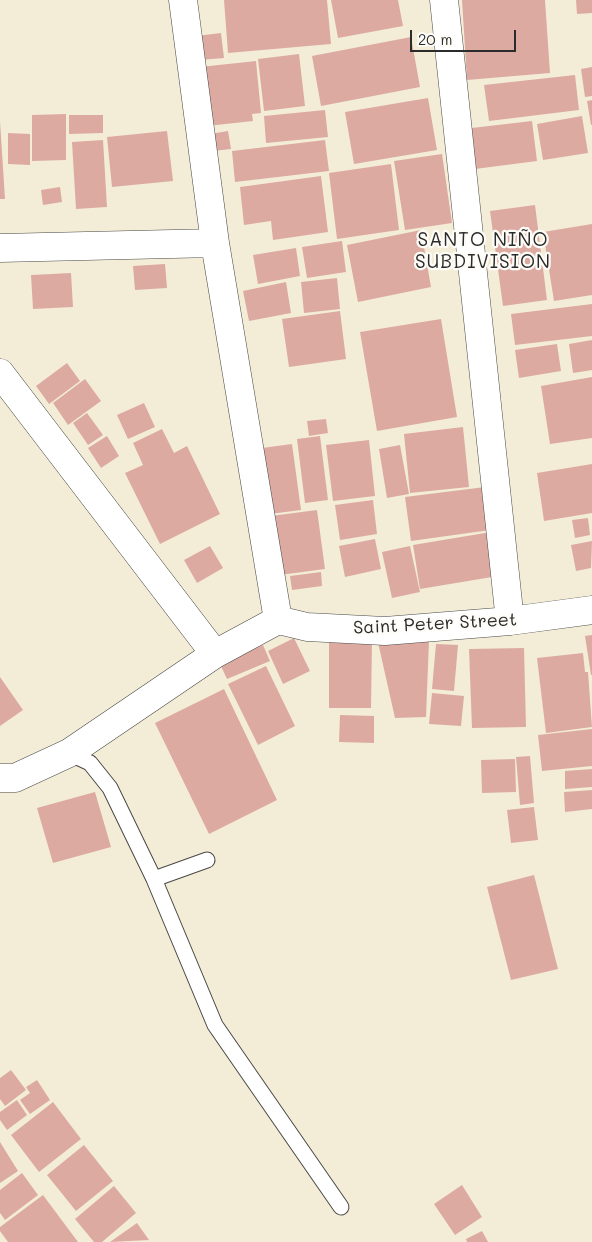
<!DOCTYPE html>
<meta charset="utf-8">
<style>
body{margin:0}
#map{position:relative;width:592px;height:1242px;overflow:hidden;background:#f3edd7;font-family:Mali,sans-serif}
canvas{display:block}
.scale{position:absolute;left:410px;top:30px;width:106px;height:22px;box-sizing:border-box;border:2px solid #2b2b2b;border-top:0;padding-left:6px;font-size:15px;line-height:18px;white-space:nowrap;color:#2b2b2b;-webkit-text-stroke:4px #fdfcf7;paint-order:stroke}
</style>
<div id="map">
<canvas width="592" height="1242"></canvas>
<div class="scale">20 m</div>
</div>
<script>
const context = document.querySelector('canvas').getContext('2d');
context.lineJoin = 'round';
function fill(path, color) { context.fillStyle = color; context.fill(path, 'evenodd'); }
const shape = rows => new Path2D(rows.map(r => 'M' + r).join(''));
function strokePath(path, color, width, dash) { context.strokeStyle = color; context.lineWidth = width; context.lineCap = dash ? 'butt' : 'round'; context.setLineDash(dash || []); context.stroke(path); }
function label(font, color, halo, rows, align = 'center') {
  context.font = font + ' Mali,sans-serif'; context.lineWidth = 4.5; context.setLineDash([]); context.textBaseline = 'middle'; context.strokeStyle = halo; context.fillStyle = color; for (const [text, x, y, turn = 0] of rows) {
    context.save(); context.translate(x, y); context.rotate((+turn || 0) * Math.PI / 180); context.textAlign = isNaN(turn) ? turn : align; if (halo) context.strokeText(text, 0, 0); context.fillText(text, 0, 0); context.restore();
  }
}
const building = shape([
 [224,0,327,0,331,44,228,53],
 [331,0,398,0,403,26,338,38],
 [462,0,545,0,550,73,467,80],
 [576,0,592,0,592,13,577,14],
 [221,33,224,58,199,60,196,36],
 [411,37,420,87,321,106,312,56],
 [299,54,305,106,264,111,258,59],
 [256,61,261,113,252,114,253,121,207,126,200,67],
 [592,67,592,96,585,97,581,69],
 [575,75,579,110,489,121,484,85],
 [428,98,437,150,354,164,345,112],
 [592,100,592,125,591,125,587,101],
 [325,110,328,137,266,143,264,116],
 [66,114,66,160,32,161,32,115],
 [69,115,103,115,103,133,69,134],
 [582,116,588,153,543,160,537,124],
 [0,121,5,199,0,199],
 [532,121,537,161,467,170,463,129],
 [167,131,173,181,112,187,107,137],
 [228,131,231,149,213,151,210,134],
 [8,133,30,134,30,165,8,164],
 [103,140,107,207,76,209,72,142],
 [325,140,329,171,235,182,232,151],
 [442,154,452,223,405,230,394,161],
 [391,164,399,230,337,239,329,173],
 [321,176,328,232,273,240,271,221,244,225,240,187],
 [60,187,62,202,43,205,41,190],
 [535,205,547,300,503,306,490,211],
 [592,224,592,295,554,301,543,232],
 [421,230,431,287,358,302,347,245],
 [342,241,346,272,307,278,302,247],
 [296,248,300,276,258,284,253,255],
 [165,264,167,288,135,290,133,266],
 [71,273,73,307,33,309,31,275],
 [337,278,340,309,304,313,301,282],
 [286,282,291,313,249,321,243,291],
 [592,304,592,336,515,345,511,314],
 [340,311,346,359,289,367,282,319],
 [441,319,457,417,377,431,360,332],
 [592,340,592,370,573,373,569,344],
 [557,344,561,371,519,378,515,350],
 [67,363,80,381,49,404,36,386],
 [592,377,592,438,550,444,541,386],
 [85,379,101,401,68,425,53,403],
 [144,403,155,427,128,439,117,415],
 [87,413,103,435,88,445,73,423],
 [326,419,328,433,309,436,307,421],
 [463,427,469,487,410,493,404,434],
 [162,429,174,453,187,446,220,514,160,544,125,473,143,465,133,443],
 [107,436,119,456,101,468,88,448],
 [320,436,328,500,305,503,297,439],
 [369,440,375,496,333,501,326,445],
 [292,444,301,510,270,514,262,448],
 [400,445,409,494,387,498,379,449],
 [592,464,592,513,544,521,537,473],
 [485,487,490,530,411,541,405,497],
 [373,500,377,534,340,540,335,505],
 [317,510,325,569,280,575,271,516],
 [588,518,590,535,575,538,572,520],
 [491,532,498,576,420,589,413,545],
 [375,539,381,569,345,577,339,546],
 [592,541,591,568,576,571,571,545],
 [210,546,223,568,197,583,184,560],
 [410,546,420,592,392,598,382,552],
 [321,572,322,586,292,590,290,576],
 [592,635,592,675,591,675,585,636],
 [294,638,310,671,283,684,268,651],
 [329,638,372,639,371,708,329,708],
 [377,638,429,641,426,717,395,718],
 [436,644,458,645,454,691,432,689],
 [263,645,270,661,227,679,220,664],
 [524,648,526,727,472,728,469,649],
 [583,653,585,672,588,672,592,727,546,733,537,658],
 [266,666,295,726,258,745,228,684],
 [0,677,23,710,0,726],
 [224,689,277,800,209,834,155,723],
 [432,693,464,696,461,726,429,724],
 [340,715,374,716,374,743,339,742],
 [592,729,592,766,542,771,538,735],
 [530,756,534,803,520,805,516,757],
 [515,759,516,792,482,793,481,760],
 [592,769,592,787,565,789,565,771],
 [592,790,592,809,565,812,564,792],
 [95,792,111,847,53,863,37,808],
 [534,807,538,840,511,843,507,810],
 [534,875,558,969,511,980,487,887],
 [11,1070,26,1090,5,1106,0,1099,0,1078],
 [37,1080,50,1100,30,1114,20,1100,30,1093,26,1087],
 [17,1100,27,1115,7,1130,0,1120,0,1112],
 [53,1102,81,1139,39,1172,11,1135],
 [0,1142,18,1171,0,1183],
 [84,1145,113,1181,76,1211,47,1175],
 [22,1173,38,1195,5,1220,0,1213,0,1190],
 [462,1185,482,1217,455,1235,434,1204],
 [114,1186,136,1213,102,1242,94,1242,75,1219],
 [43,1195,78,1242,8,1242,0,1231,0,1227],
 [137,1223,149,1240,110,1242],
 [482,1231,488,1242,467,1242,466,1239]
]);
const service = shape([
 [69,753,90,763,110,788,154,879,215,1025,341,1207],
 [154,879,207,860]
]);
const minor = shape([
 [183,0,215,243,278,620],
 [444,0,510,621],
 [0,248,215,243],
 [0,373,215,654],
 [278,620,307,627,385,631,510,621,592,610],
 [0,778,15,778,69,753,215,654,278,620]
]);
const streetNames = [
 ["Saint Peter Street",435,624,-3]
];
const neighbourhoodNames = [
 ["SANTO NIÑO",483,240],
 ["SUBDIVISION",483,262]
];
fill(building, '#ddaaa2');
strokePath(service, '#494845', 17);
strokePath(minor, '#494845', 29);
strokePath(service, '#fff', 15);
strokePath(minor, '#fff', 28);
label('18px', '#2b2b2b', '#fdfcf7', streetNames);
context.letterSpacing = '1px';
label('19px', '#2b2b2b', '#fdfcf7', neighbourhoodNames);
context.letterSpacing = '0px';
</script>
